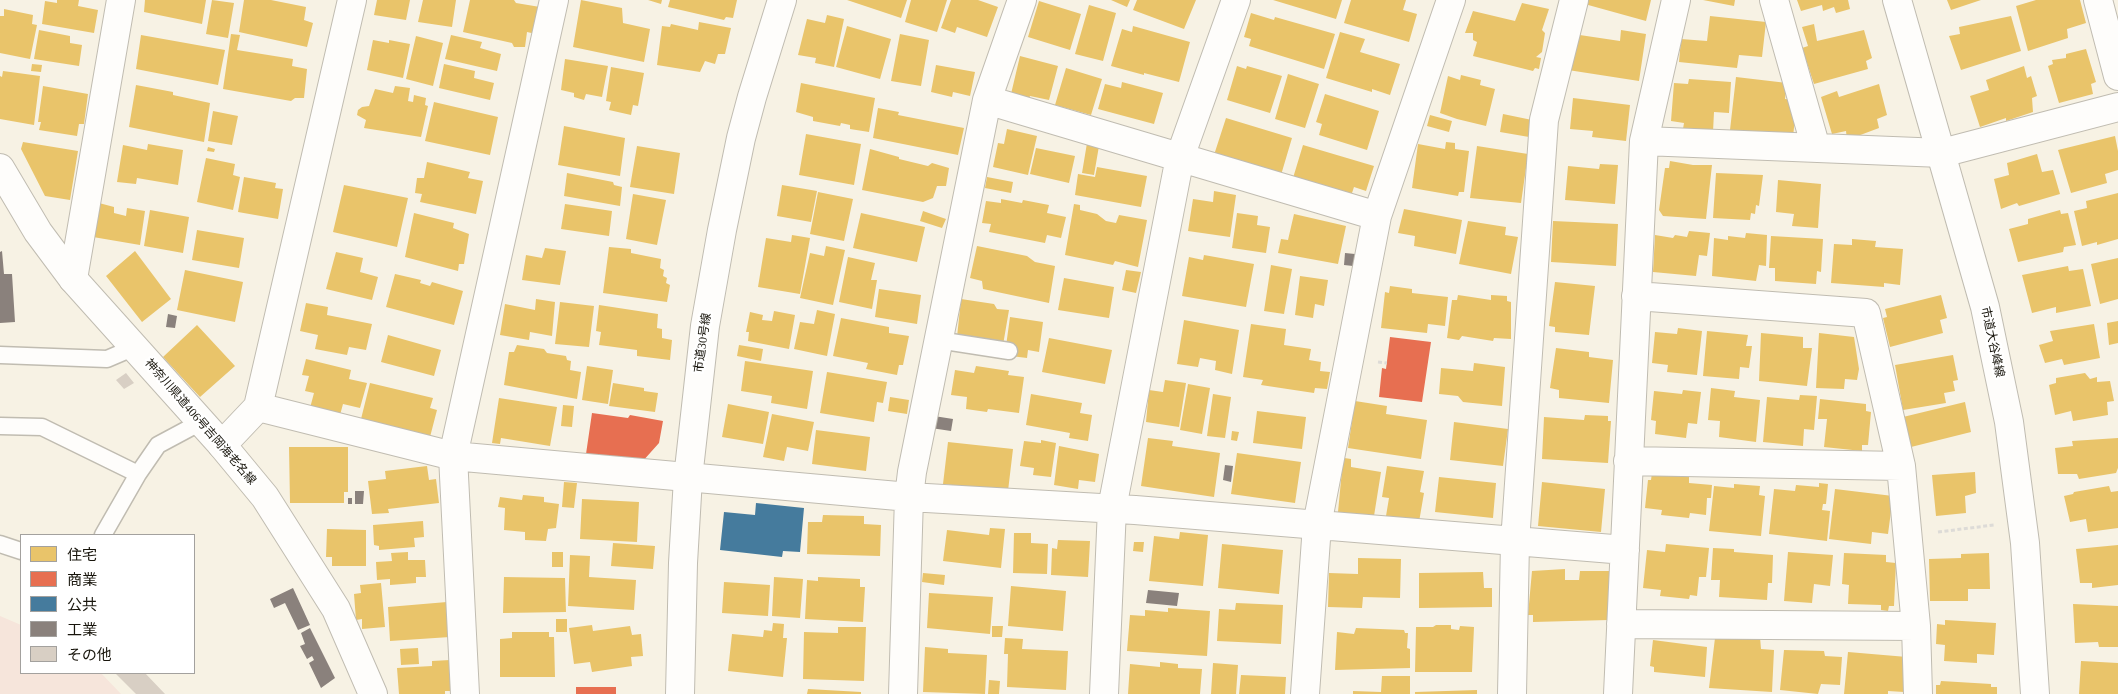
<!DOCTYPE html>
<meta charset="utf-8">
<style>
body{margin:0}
#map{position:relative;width:2118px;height:694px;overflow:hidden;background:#f7f2e4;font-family:"Times New Roman","Noto Sans JP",serif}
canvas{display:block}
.legend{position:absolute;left:20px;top:534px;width:175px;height:140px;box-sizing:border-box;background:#fff;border:1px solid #a3a19e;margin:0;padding:6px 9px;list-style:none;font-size:15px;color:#18150c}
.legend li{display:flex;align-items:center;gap:10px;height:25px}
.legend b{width:25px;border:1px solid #a3a19e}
</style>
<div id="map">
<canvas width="2118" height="694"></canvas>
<ul class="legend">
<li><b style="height:14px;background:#e9c46a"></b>住宅</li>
<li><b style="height:14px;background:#e76f51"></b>商業</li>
<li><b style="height:14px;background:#457b9d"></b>公共</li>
<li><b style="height:14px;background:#8a817c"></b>工業</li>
<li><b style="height:14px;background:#d8cfc4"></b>その他</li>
</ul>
</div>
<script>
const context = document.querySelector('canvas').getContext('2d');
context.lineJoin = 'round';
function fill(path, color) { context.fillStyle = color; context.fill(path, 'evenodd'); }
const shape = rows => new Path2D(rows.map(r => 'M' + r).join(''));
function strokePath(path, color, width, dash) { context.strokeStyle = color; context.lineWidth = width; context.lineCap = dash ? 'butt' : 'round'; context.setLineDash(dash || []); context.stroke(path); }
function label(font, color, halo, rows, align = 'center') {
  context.font = font + ' "Times New Roman","Noto Sans JP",serif'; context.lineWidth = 5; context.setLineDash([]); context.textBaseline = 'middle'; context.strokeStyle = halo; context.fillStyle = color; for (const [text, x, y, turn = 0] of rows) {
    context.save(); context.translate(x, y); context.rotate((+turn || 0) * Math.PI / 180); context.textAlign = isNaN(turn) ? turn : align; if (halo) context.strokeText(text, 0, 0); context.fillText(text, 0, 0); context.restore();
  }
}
const green = shape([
 [0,616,21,625,21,673,101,673,121,694,0,694]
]);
const homes = shape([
 [57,0,79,0,78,6,98,10,94,33,42,24,45,1,57,3],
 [145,0,206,0,202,24,144,12],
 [212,0,234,3,228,38,206,34],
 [244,0,271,0,306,7,304,20,313,23,307,47,239,32],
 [377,0,410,0,406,20,374,15],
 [423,0,456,0,452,27,418,22],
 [470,0,514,0,516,3,540,7,536,34,527,32,525,47,514,47,512,43,463,32],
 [581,0,622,8,623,23,650,29,644,62,573,47],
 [648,0,662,0,661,4],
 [670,0,737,0,733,18,726,17,724,20,668,7],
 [847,0,907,0,901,18],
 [911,0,947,0,937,32,905,22],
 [951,0,978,0,998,7,987,37,957,27,955,33,941,28],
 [1111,0,1130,0,1127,7],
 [1137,0,1196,0,1184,29,1133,10],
 [1273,0,1342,0,1336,19],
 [1351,0,1406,0,1403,10,1417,14,1409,42,1344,23],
 [1581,0,1651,0,1646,21,1581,3],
 [1703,0,1735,0,1734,6],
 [1797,0,1848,0,1850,9,1836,13,1834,7,1823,11,1822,5,1801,11],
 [1947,0,1981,0,1951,10],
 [2036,0,2080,0,2086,23,2067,29,2068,38,2028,51,2016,6],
 [1039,1,1081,14,1070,50,1028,37],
 [1522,3,1549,9,1542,30,1545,33,1542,52,1536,57,1541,58,1539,69,1535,68,1533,71,1473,56,1477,42,1473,40,1473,33,1465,33,1473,11,1515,21],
 [1089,5,1116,13,1103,61,1075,54],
 [4,9,33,15,32,24,37,25,30,59,0,53,0,16,4,16],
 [1251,13,1274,20,1275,17,1335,34,1324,69,1249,46,1251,39,1244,37],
 [827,15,844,19,834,67,815,63,816,58,798,55,807,19,825,23],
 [1710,16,1766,22,1762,57,1739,55,1737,68,1679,62,1681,39,1707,41],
 [2011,16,2021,51,1961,70,1949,36,1960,34,1959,27],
 [699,22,731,28,725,54,718,54,715,64,705,61,700,72,657,65,662,26,670,27,671,24,698,30],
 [1814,24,1817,41,1864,30,1872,58,1866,61,1868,69,1814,84,1802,48,1808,46,1802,27],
 [847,26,891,39,880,79,836,67],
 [1133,26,1190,42,1179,82,1144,73,1144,75,1111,66,1122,29,1132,32],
 [39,30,70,36,70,43,82,45,79,66,34,59],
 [1621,30,1646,34,1639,81,1568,70,1573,34,1620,41],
 [1340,32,1365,39,1360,52,1400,64,1390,95,1372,89,1372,92,1326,78],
 [231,34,240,35,237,50,293,59,292,66,307,69,304,98,295,98,291,101,223,89],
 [900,34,929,40,921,86,891,81],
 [141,35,225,50,218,85,136,69],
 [451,35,482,42,480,48,501,54,497,71,445,59],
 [416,36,443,43,433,86,406,79],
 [373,40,389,43,389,40,410,44,403,78,367,70],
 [2086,49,2096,82,2091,84,2093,94,2059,103,2048,66,2053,64,2052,60,2066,58,2066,54],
 [1020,56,1058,66,1049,100,1030,96,1029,99,1011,94],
 [565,59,608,66,602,97,586,94,584,100,574,97,574,93,561,90],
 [32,64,42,65,41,72,31,71],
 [444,64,475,71,474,78,494,83,490,100,439,88],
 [936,65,975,72,970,96,953,92,952,97,931,92],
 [1237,66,1246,69,1247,66,1282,76,1270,113,1227,100],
 [2024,66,2027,78,2031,76,2037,96,2032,98,2033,112,2006,121,2006,118,1980,127,1970,96,1989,90,1986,80],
 [611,67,644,73,638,106,633,105,631,115,609,110,611,102,606,101],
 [1066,68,1102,79,1091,115,1055,105],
 [3,71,40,76,34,125,0,119,0,76,2,77],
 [1288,74,1319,84,1305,128,1275,119],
 [1461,75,1481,80,1480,85,1495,89,1486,126,1457,119,1440,113,1448,76,1460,80],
 [1736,77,1787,83,1785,99,1797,100,1793,137,1730,130],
 [1689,79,1731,82,1729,113,1714,112,1713,132,1683,129,1684,123,1671,121,1674,83,1688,84],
 [1122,82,1163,93,1154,124,1098,109,1105,84,1121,88],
 [801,83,875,98,869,132,850,129,850,125,841,123,840,126,813,121,813,117,796,112],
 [1879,84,1887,115,1877,119,1879,128,1847,140,1846,131,1832,134,1821,97,1837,91,1839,97],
 [136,85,173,92,173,95,210,103,204,142,129,127],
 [43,86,88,94,84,124,79,124,77,136,39,130,41,122,38,122],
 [395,86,410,88,408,101,413,102,414,95,426,98,425,105,428,106,421,137,364,128,366,120,357,115,358,110,362,107,369,106,375,89,393,93],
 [1325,94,1379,111,1367,150,1319,135,1322,124,1316,122],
 [1573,98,1630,105,1626,141,1592,137,1593,131,1570,129],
 [434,102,498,117,490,155,425,141],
 [878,108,899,112,898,115,964,128,958,155,873,138],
 [213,111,238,116,232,145,208,141],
 [1503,114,1532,120,1529,137,1500,132],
 [1430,115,1452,121,1449,132,1427,126],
 [1226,118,1292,138,1281,175,1214,155],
 [564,126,625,138,620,176,558,165],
 [1007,129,1037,136,1028,175,993,167,998,143,1004,144],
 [806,134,861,144,854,185,799,175],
 [2115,136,2118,151,2118,170,2105,174,2107,183,2071,193,2058,150],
 [23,142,78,151,70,200,45,196,21,149],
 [1446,142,1455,143,1455,149,1469,151,1464,192,1459,192,1458,196,1412,188,1418,144,1445,149],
 [1087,143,1099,146,1094,175,1082,173],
 [148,144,183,150,178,185,137,178,136,184,117,182,123,145,147,150],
 [1303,145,1374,166,1366,191,1354,187,1351,196,1293,178],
 [637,146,680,153,674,194,630,187],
 [1477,146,1528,154,1521,203,1470,198],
 [208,147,215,149,214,152,207,151],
 [1036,148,1075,156,1069,183,1030,174],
 [870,149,899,157,899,159,928,166,932,163,949,168,946,186,937,186,933,198,923,202,862,190],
 [2037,154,2042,172,2053,170,2060,194,2019,206,2017,203,2001,209,1994,179,2009,175,2007,163],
 [206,158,235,164,233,175,240,177,233,210,197,202],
 [1670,161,1693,165,1712,165,1706,219,1663,216,1659,210,1665,168,1669,168],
 [427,162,470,172,468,178,483,181,476,214,420,202,422,194,415,193,417,178,424,178],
 [1600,164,1618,165,1615,204,1565,200,1568,166,1599,169],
 [1097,167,1147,176,1141,207,1075,195,1078,174,1095,177],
 [567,173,613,182,614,185,622,187,620,206,564,196],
 [1716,173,1763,175,1759,206,1756,205,1755,214,1751,213,1750,220,1713,218],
 [244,177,276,183,275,188,283,189,278,219,238,212],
 [987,177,1013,182,1011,193,985,188],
 [1778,180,1821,184,1818,228,1792,226,1794,214,1776,212],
 [344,185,408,198,397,247,333,232],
 [782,185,817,191,811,222,777,216],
 [1214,191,1236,195,1230,237,1188,231,1193,199,1213,202],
 [818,192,853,199,844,241,810,234],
 [2118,193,2118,239,2097,245,2097,242,2082,246,2074,211,2087,208,2086,201],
 [633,194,666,200,657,245,626,239],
 [1001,199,1022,203,1023,200,1049,205,1047,213,1066,217,1061,238,1047,235,1045,243,989,232,991,224,982,223,986,201,1001,203],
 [99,203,114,207,114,213,126,216,127,208,145,211,140,245,93,237],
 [565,204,612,211,609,236,561,229],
 [1074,204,1080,205,1080,210,1097,214,1106,221,1116,223,1119,215,1147,220,1138,267,1115,261,1113,265,1065,255],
 [1404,209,1462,220,1456,254,1414,246,1415,236,1398,233],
 [150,210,189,217,183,253,144,246],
 [2060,210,2061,214,2068,213,2076,245,2064,247,2063,252,2018,262,2009,229,2028,224,2028,219],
 [923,211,946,219,942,228,920,221],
 [414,213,454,223,453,228,469,234,464,264,459,264,458,271,405,257],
 [861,213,925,227,917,262,853,248],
 [1237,213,1258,216,1257,225,1270,227,1266,253,1232,248],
 [1294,214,1346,226,1338,264,1278,253,1281,239,1288,240],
 [1468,221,1506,227,1505,235,1518,237,1511,274,1459,264],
 [1553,221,1618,224,1616,266,1551,262],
 [197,230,244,238,239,268,192,260],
 [1689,231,1710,233,1707,256,1699,255,1696,276,1653,272,1655,235,1673,238,1675,235,1687,237],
 [1746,233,1767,235,1766,266,1759,265,1756,281,1712,276,1714,238,1728,240,1728,236,1745,238],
 [792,235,810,238,800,294,758,287,766,238,791,242],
 [1771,236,1823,239,1821,272,1817,271,1816,284,1775,281,1775,268,1769,268],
 [1852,239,1876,241,1875,247,1903,249,1900,285,1884,283,1884,287,1831,283,1834,244,1852,245],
 [826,246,845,250,833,305,800,298,810,253,824,256],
 [977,246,1027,256,1035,262,1055,266,1049,303,983,289,982,281,970,278],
 [609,247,631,249,631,253,661,259,660,268,664,270,663,276,667,278,666,283,670,285,667,302,603,293],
 [545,248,566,251,560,285,522,280,526,255,542,258],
 [135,251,171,299,142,322,106,276],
 [336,252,363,258,360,272,378,277,372,300,326,289],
 [1204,255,1254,264,1246,307,1182,296,1189,257,1203,260],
 [848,257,875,263,871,280,877,280,872,309,839,302],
 [2118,258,2118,299,2100,304,2091,264],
 [1271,265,1292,269,1284,314,1264,311],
 [2068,266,2069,271,2083,269,2091,306,2056,313,2056,307,2032,313,2022,275],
 [185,270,243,282,235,322,177,310],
 [1126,270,1141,272,1136,293,1122,290],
 [395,274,421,280,420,283,430,286,432,282,463,291,454,325,386,307],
 [1300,276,1328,280,1324,306,1315,304,1313,318,1295,315],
 [1064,278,1114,287,1109,318,1058,310],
 [1555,282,1595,286,1589,335,1555,332,1555,327,1549,326],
 [1390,286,1412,289,1412,293,1448,297,1445,326,1428,324,1427,333,1381,328,1385,292,1389,293],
 [879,289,921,295,917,324,875,317],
 [1458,295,1491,300,1491,295,1507,296,1507,301,1511,302,1511,339,1494,338,1493,341,1462,336,1459,340,1447,338,1452,300,1457,300],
 [1941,295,1947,318,1940,320,1943,333,1890,347,1883,318,1887,317,1885,309],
 [536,299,555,302,552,336,530,332,529,340,500,335,505,304,535,310],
 [961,299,994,304,997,309,1009,310,1003,345,957,337],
 [560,302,594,306,589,347,555,344],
 [306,303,328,307,327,315,372,324,366,350,349,347,347,355,315,349,318,335,300,331],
 [599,305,658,314,657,328,662,329,662,338,672,340,670,360,637,356,637,350,599,345,601,332,596,331],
 [817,310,835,314,827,356,794,349,800,322,814,324],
 [774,311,795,315,789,349,748,341,749,332,746,332,750,312,763,315,762,320,772,321],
 [1010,317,1043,322,1039,352,1028,350,1027,358,1011,356,1006,346],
 [841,318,889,327,889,333,909,336,903,365,899,365,897,375,866,369,868,363,833,356],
 [1184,320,1239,330,1232,374,1215,370,1216,361,1200,358,1198,367,1177,364],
 [2118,321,2118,343,2109,345,2107,323],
 [1251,324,1286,329,1284,345,1311,349,1309,360,1321,362,1320,371,1330,372,1327,389,1315,388,1314,393,1261,385,1263,380,1243,377],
 [2094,324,2100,358,2064,365,2062,359,2045,363,2039,345,2053,341,2050,331],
 [197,325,235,366,200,397,163,357],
 [1678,328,1702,331,1697,375,1667,372,1668,365,1652,363,1655,332,1677,334],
 [1707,331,1748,335,1746,346,1752,346,1749,368,1740,367,1739,379,1703,376],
 [1761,333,1803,337,1803,348,1812,348,1807,386,1759,381],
 [1819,333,1854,337,1859,369,1857,380,1845,379,1844,389,1816,388],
 [388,335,441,350,434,376,381,362],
 [1049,338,1112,350,1105,384,1042,372],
 [517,345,544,349,547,353,566,356,567,360,571,361,570,370,581,372,577,399,504,385,509,352,514,352],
 [739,345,763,349,761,361,737,356],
 [1556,348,1589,352,1589,357,1613,360,1609,403,1559,398,1559,390,1550,388],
 [1953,355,1958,380,1953,381,1955,391,1944,393,1946,403,1903,410,1895,365],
 [306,359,351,370,349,379,367,383,360,408,343,404,340,415,310,408,314,393,305,391,309,376,302,375],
 [745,361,813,371,807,409,771,403,772,396,741,391],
 [1474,363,1505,367,1502,406,1463,402,1458,396,1439,394,1441,368,1473,371],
 [587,366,613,370,608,404,582,400],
 [976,366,1009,371,1008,375,1024,377,1019,413,988,409,987,412,966,409,967,397,951,395,955,370,974,373],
 [827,372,887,382,883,403,877,402,874,422,820,413],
 [2085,373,2090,379,2097,377,2097,382,2110,381,2114,401,2107,402,2108,415,2073,421,2071,411,2055,415,2049,385,2056,383,2056,378],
 [1165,380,1186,383,1179,427,1146,422,1149,390,1163,392],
 [370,383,433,398,430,408,437,410,430,437,361,419],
 [613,383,644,388,644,391,658,393,655,412,609,406],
 [1188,384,1210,388,1202,434,1180,430],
 [1711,388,1735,391,1734,397,1760,400,1756,442,1719,437,1720,421,1708,420],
 [1683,390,1701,392,1697,424,1688,423,1686,438,1655,434,1656,421,1651,420,1654,391,1682,394],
 [1031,394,1082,403,1080,413,1092,415,1088,441,1069,438,1070,433,1026,425],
 [1213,394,1231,397,1225,438,1207,436],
 [1800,395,1817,396,1814,430,1804,429,1803,446,1763,442,1767,397,1799,400],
 [890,397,909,400,907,414,888,411],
 [499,398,557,407,550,446,501,438,500,444,492,443],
 [1820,399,1866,404,1866,411,1871,412,1868,445,1862,445,1862,451,1824,447,1827,419,1818,419],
 [1355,401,1387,406,1386,414,1427,420,1421,459,1348,448],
 [1965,402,1971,432,1911,447,1903,417],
 [728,404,769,412,763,444,722,437],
 [563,405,574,406,572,427,561,426],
 [1257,411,1306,417,1302,449,1253,443],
 [772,414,814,422,808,451,787,447,784,461,763,457],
 [1585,415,1608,416,1608,421,1611,421,1608,463,1542,459,1544,417,1584,420],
 [1454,422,1508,429,1503,466,1450,460],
 [816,430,870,437,866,471,812,464],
 [1232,431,1239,432,1237,441,1231,440],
 [1148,438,1173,441,1172,446,1220,453,1214,497,1141,486],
 [2118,438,2118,468,2116,473,2079,479,2077,474,2058,474,2055,448,2073,446,2072,441],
 [1041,440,1056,443,1051,477,1033,475,1034,468,1020,466,1024,441,1041,443],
 [948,442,1013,449,1008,491,943,484],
 [1059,446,1099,454,1095,482,1079,480,1078,489,1054,485],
 [289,447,348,447,348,492,344,492,344,503,290,503],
 [1237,453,1301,462,1295,503,1231,494],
 [1338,457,1351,459,1351,467,1381,472,1374,516,1338,512,1342,470,1337,470],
 [427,466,429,480,436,479,439,503,388,509,389,513,372,514,368,481,386,479,385,471],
 [1387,466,1424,471,1420,492,1424,493,1419,522,1386,516,1389,498,1382,497],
 [1975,472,1976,493,1965,496,1966,513,1936,516,1932,475],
 [1652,473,1689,477,1689,483,1712,485,1711,498,1707,498,1706,515,1690,513,1689,518,1661,515,1662,510,1645,508,1648,480,1651,480],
 [1439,477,1496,483,1493,518,1435,512],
 [564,482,577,483,574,508,562,507],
 [1542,482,1605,489,1601,532,1538,526],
 [1819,483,1828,484,1826,504,1823,504,1822,510,1830,511,1827,541,1769,534,1774,489,1795,491,1796,485,1819,487],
 [1734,484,1760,486,1759,495,1765,496,1761,536,1709,531,1714,486,1734,488],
 [2109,486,2111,492,2118,491,2118,528,2088,532,2086,519,2070,522,2064,496,2073,494,2074,492],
 [1835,489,1893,496,1888,534,1872,532,1871,544,1829,539],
 [523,495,544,497,544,502,559,504,556,528,548,529,546,541,525,540,525,532,504,530,505,508,498,507,500,497,522,500],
 [582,499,639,502,637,542,580,539],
 [823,515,864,516,864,524,881,525,880,556,807,554,808,522,822,522],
 [423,521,424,537,414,538,415,547,379,550,379,546,374,545,373,525],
 [990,528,1005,529,1001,568,943,561,947,530,989,535],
 [327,529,366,530,366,566,332,566,332,557,326,557],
 [1180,532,1208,535,1203,586,1149,581,1154,536,1179,539],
 [1014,533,1031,533,1031,543,1048,544,1047,574,1013,573],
 [1058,540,1090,541,1088,577,1051,575,1052,548,1057,549],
 [1134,542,1144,542,1143,552,1133,551],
 [613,543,655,546,653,569,611,566],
 [1222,544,1283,550,1279,594,1218,588],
 [1666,544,1709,548,1706,577,1699,577,1697,596,1690,595,1689,599,1660,596,1661,590,1643,588,1647,550,1665,552],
 [2118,545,2118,585,2092,588,2092,583,2080,583,2076,549],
 [1713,548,1734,549,1734,552,1773,555,1772,583,1768,583,1767,600,1719,597,1720,580,1711,580],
 [408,552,408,560,425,560,426,577,416,577,416,583,390,585,390,579,377,580,376,562,392,561,391,553],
 [552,552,563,552,563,567,552,567],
 [1788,552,1833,555,1830,586,1814,584,1812,603,1784,601],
 [1844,553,1886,555,1886,562,1896,563,1894,606,1889,606,1888,611,1881,610,1881,605,1848,604,1849,585,1842,584],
 [1989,553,1990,589,1968,589,1968,601,1930,601,1929,559,1961,558,1961,554],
 [570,555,590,556,589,577,636,580,634,610,568,606],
 [1358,558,1401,559,1400,598,1363,597,1362,608,1328,607,1329,573,1358,574],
 [1565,569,1565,580,1579,580,1580,571,1610,571,1609,620,1533,622,1533,615,1528,615,1532,571],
 [1483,572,1484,588,1492,588,1492,607,1419,608,1419,573],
 [923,573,945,575,944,585,922,582],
 [504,577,565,578,566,612,503,613],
 [774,577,803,579,800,618,772,616],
 [818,577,860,579,860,587,865,587,863,622,805,619,807,580,818,581],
 [724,582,770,585,768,616,722,613],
 [381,583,385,627,362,629,362,619,356,620,354,594,361,593,360,585],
 [1011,586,1066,591,1063,631,1008,626],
 [929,593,993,597,990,634,927,628],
 [447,602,450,637,390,641,388,607],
 [1236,603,1283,605,1281,644,1217,641,1219,609,1235,610],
 [2073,604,2118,606,2118,647,2099,647,2098,642,2075,643],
 [1168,608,1210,611,1207,656,1127,651,1130,615,1145,616,1145,610,1168,612],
 [556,619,567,619,567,632,556,632],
 [1945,620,1996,623,1994,655,1977,654,1977,663,1944,661,1945,645,1936,644,1937,624,1945,625],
 [773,623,784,624,783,638,787,638,783,677,728,671,732,634,763,637,764,630,772,631],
 [592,625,593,631,630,626,632,635,641,634,643,656,631,657,632,666,592,672,590,662,574,664,569,628],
 [1436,625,1451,625,1451,629,1459,630,1460,626,1474,627,1472,672,1415,672,1416,627,1433,627],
 [992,626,1003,626,1002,637,992,637],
 [838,627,866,627,864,681,803,679,804,632,838,633],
 [1356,628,1404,630,1405,633,1408,633,1407,648,1410,649,1410,668,1335,670,1337,632,1354,634],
 [512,632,549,632,549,637,554,637,555,677,500,677,500,639,512,638],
 [1760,637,1761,649,1774,650,1772,692,1709,688,1715,638],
 [1005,638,1023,639,1022,649,1068,651,1066,690,1007,687,1008,654,1004,654],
 [1653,640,1707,647,1705,677,1654,672,1654,667,1650,666],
 [925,647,948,649,948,653,987,655,985,694,923,692],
 [418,648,419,664,401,665,400,649],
 [1784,650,1824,651,1825,656,1842,657,1840,685,1821,684,1818,694,1780,690],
 [1848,652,1907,657,1904,692,1888,691,1888,694,1844,694],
 [450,660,452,691,445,691,445,694,399,694,397,668,432,666,432,661],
 [2081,661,2118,663,2118,694,2079,694],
 [1160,662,1178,664,1178,668,1202,669,1200,694,1128,694,1130,664,1160,667],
 [1213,663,1238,665,1236,694,1211,694],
 [1241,675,1286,677,1285,694,1239,694],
 [1382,676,1410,676,1410,694,1353,694,1353,691,1381,692],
 [989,680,1000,681,999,694,988,694],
 [1941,681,1991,684,1991,687,1997,687,1997,694,1936,694,1936,685,1940,685],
 [808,689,861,692,861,694,807,694],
 [1477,690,1477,694,1415,694,1415,692]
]);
const shops = shape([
 [1390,337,1431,342,1422,402,1379,397,1382,368,1386,369],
 [592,413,628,418,630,415,663,421,659,443,642,462,586,454],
 [576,687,616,687,616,694,576,694]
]);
const public = shape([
 [756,503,804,508,800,552,783,551,782,557,720,550,724,512,755,515]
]);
const industry = shape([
 [2,251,4,274,12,274,15,322,0,323,0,252],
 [1345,253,1355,254,1353,266,1344,265],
 [168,314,177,316,175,328,166,327],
 [934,416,953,419,951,431,931,428],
 [1225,465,1233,466,1231,482,1223,480],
 [355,491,364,491,363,504,355,504],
 [348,498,352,498,352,504,348,504],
 [293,588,310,625,298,630,285,603,274,608,270,599],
 [1148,590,1179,593,1177,606,1146,603],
 [310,628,335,678,321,688,309,663,314,660,312,656,307,659,300,646,305,644,301,633]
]);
const building = shape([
 [126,373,134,383,124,389,116,380],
 [115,673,145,673,165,694,136,694]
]);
const path = shape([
 [1378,362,1387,363],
 [1938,532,1994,525]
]);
const service = shape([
 [938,340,1009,351],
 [0,355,107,359,135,347],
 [0,426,42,427,138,474],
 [103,535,138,474,158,445,201,422],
 [0,544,21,551]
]);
const minor = shape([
 [1774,0,1816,148],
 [2098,0,2118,76],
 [987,100,1377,216],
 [1644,141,1942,153,2118,107],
 [73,279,121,0],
 [1636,296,1866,313,1901,466,1916,626,1918,694],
 [258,407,453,456,909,497,1135,510,1625,550],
 [222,445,258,407,352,0],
 [1628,461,1901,466],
 [1621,624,1916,626],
 [465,694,453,456,554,0],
 [903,694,909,497,912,472,987,100,1022,0],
 [1104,694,1112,508,1180,157,1236,0],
 [1305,694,1317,525,1377,216,1451,0],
 [1512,694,1515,542,1544,120,1574,0],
 [1618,694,1644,141,1676,0]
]);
const tertiary = shape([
 [1897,0,1985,307,2009,422,2025,543,2035,694],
 [680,694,683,563,688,478,705,326,722,230,741,138,752,97,782,0]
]);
const secondary = shape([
 [0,168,38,232,73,279,222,445,265,497,336,609,373,694]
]);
const streetNames = [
 ["市道大谷峰線",1992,342,78],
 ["市道30号線",703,343,-82],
 ["神奈川県道406号吉岡海老名線",200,422,49]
];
fill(green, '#f6e5db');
fill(homes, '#e9c46a');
fill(shops, '#e76f51');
fill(public, '#457b9d');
fill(industry, '#8a817c');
fill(building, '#d8cfc4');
strokePath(service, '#c0bcb1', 19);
strokePath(minor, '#c0bcb1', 30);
strokePath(tertiary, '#c0bcb1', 30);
strokePath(secondary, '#c0bcb1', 30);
strokePath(path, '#dddbd7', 3, [4, 2.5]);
strokePath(service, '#fefdfb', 16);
strokePath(minor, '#fefdfb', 28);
strokePath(tertiary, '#fefdfb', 28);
strokePath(secondary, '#fefdfb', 28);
label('12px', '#18150c', '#fff', streetNames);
</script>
